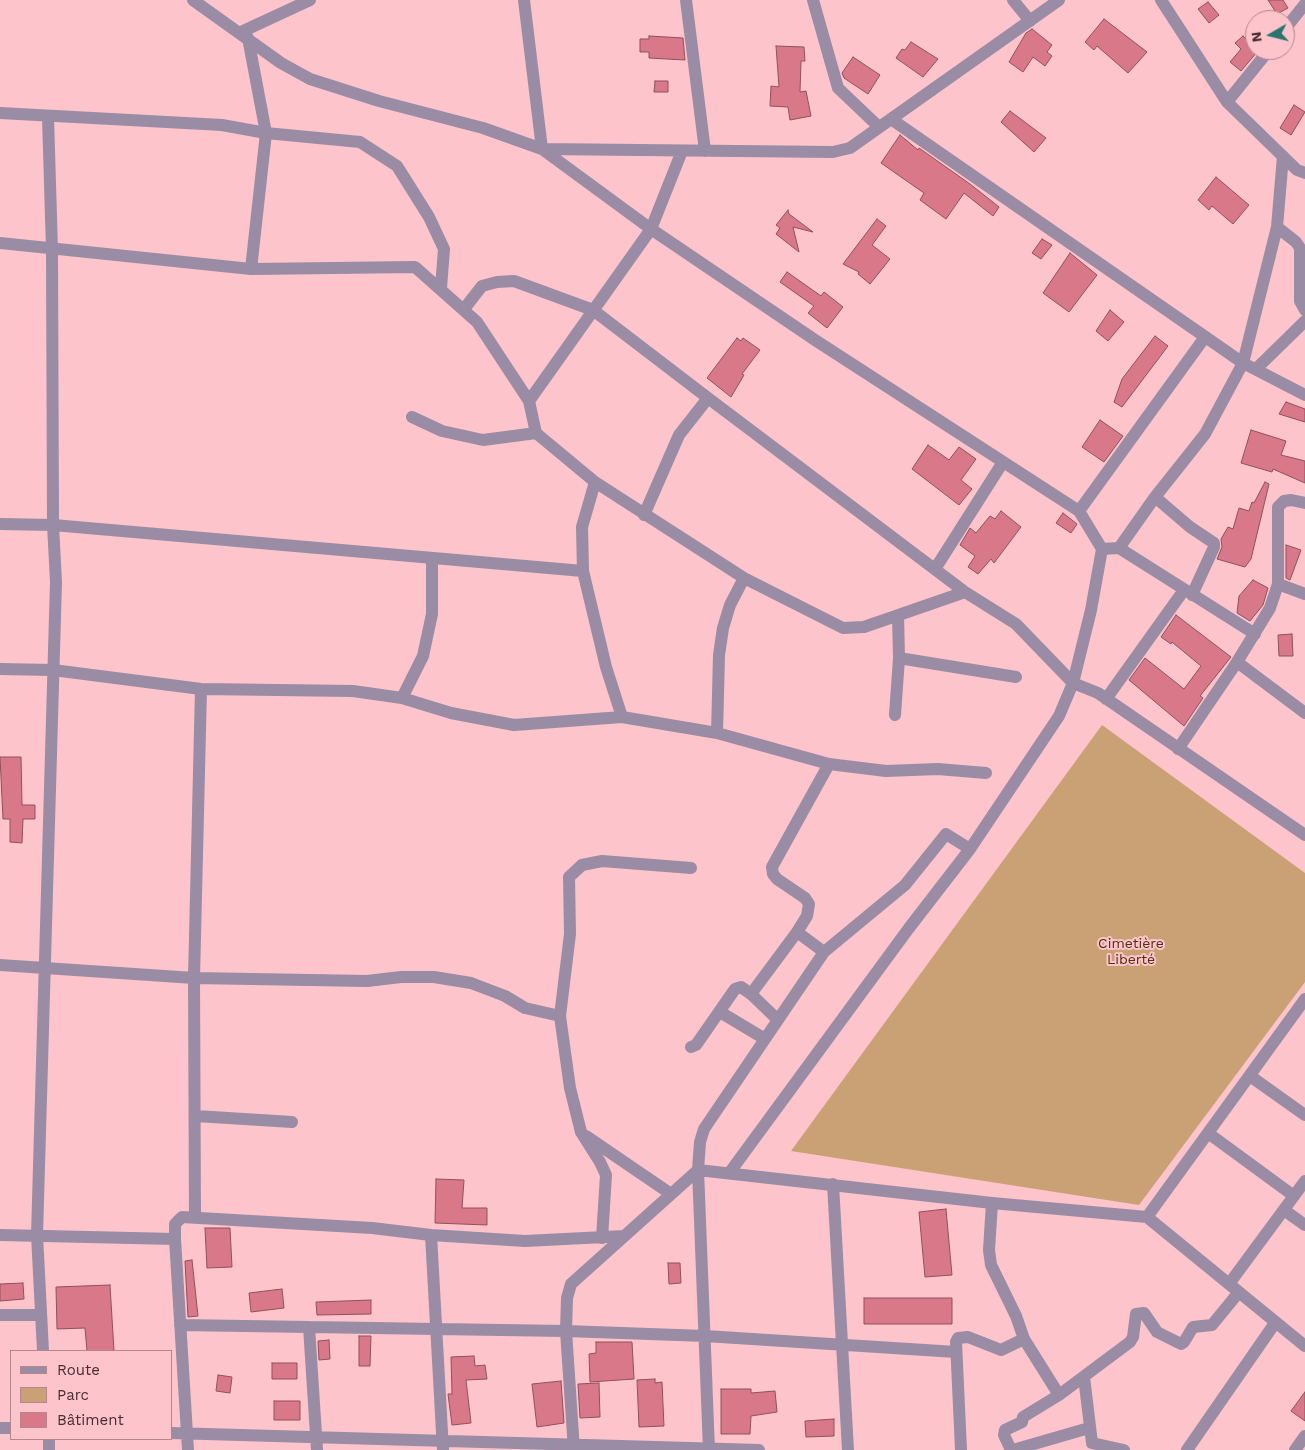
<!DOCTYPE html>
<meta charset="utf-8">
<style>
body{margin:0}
#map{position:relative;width:1305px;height:1450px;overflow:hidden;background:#fdc4cb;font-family:"Work Sans",sans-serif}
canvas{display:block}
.legend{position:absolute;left:10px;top:1350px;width:162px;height:90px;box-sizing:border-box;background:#fdc4cb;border:1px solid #b5878d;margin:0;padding:6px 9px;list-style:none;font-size:15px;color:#482c30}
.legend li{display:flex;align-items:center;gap:10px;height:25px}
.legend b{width:25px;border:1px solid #b5878d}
.north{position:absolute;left:1245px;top:10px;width:50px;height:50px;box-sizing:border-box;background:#fdc4cb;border:1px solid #b5878d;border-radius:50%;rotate:262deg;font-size:14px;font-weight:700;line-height:20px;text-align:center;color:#482c30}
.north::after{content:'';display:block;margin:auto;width:18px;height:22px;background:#2b7570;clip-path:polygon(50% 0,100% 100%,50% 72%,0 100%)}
</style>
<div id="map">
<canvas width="1305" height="1450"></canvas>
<ul class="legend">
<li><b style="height:6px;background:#998ca4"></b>Route</li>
<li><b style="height:14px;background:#c9a174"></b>Parc</li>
<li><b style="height:14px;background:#d97888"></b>Bâtiment</li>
</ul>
<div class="north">N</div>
</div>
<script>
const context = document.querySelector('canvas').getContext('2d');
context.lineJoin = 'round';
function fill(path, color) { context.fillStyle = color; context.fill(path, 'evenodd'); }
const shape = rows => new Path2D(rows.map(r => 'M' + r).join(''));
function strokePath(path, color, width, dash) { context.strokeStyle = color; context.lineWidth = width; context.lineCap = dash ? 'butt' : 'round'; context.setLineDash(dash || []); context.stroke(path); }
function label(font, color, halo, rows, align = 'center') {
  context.font = font + ' "Work Sans",sans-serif'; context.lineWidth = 4; context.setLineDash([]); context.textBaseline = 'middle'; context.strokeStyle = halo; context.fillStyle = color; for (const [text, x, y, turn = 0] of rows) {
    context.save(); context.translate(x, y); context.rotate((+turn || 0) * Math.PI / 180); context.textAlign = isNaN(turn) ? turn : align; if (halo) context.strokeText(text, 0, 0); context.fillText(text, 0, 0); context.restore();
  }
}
const green = shape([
 [1102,725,1305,873,1305,982,1139,1205,791,1151]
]);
const building = shape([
 [1268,0,1283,0,1288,8,1277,14,1268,0],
 [1208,2,1219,15,1209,23,1198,9,1208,2],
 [1104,19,1147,52,1128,73,1097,46,1094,50,1085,42,1104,19],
 [1032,29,1052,45,1047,52,1052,56,1045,66,1033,57,1023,72,1009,62,1026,33,1032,29],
 [649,36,683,38,685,60,649,58,649,52,640,52,640,39,649,39,649,36],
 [1243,36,1258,51,1241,71,1230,62,1241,49,1235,43,1243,36],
 [911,42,938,59,923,77,896,58,902,49,905,50,911,42],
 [776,46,804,47,805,61,801,61,800,92,806,91,811,116,790,120,788,107,770,106,771,86,779,87,776,46],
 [853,57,880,75,868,94,844,78,842,73,853,57],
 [655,81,668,81,668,92,654,92,655,81],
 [1294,105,1305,112,1291,135,1280,128,1294,105],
 [1010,111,1046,138,1034,152,1001,122,1010,111],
 [900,135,918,150,919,148,970,184,999,207,993,216,964,193,946,219,920,200,924,193,881,163,900,135],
 [1216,177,1249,205,1233,224,1212,206,1209,210,1198,200,1216,177],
 [788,210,789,214,813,232,793,227,799,252,776,234,780,228,776,225,788,210],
 [877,219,886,226,872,245,890,259,870,284,858,274,859,272,843,264,877,219],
 [1042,239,1052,245,1041,259,1032,253,1042,239],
 [1070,253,1097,275,1069,312,1043,293,1070,253],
 [787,272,821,296,824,292,843,307,827,328,808,313,814,306,780,282,787,272],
 [1110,310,1124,322,1108,341,1096,331,1110,310],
 [1155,336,1168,346,1122,407,1114,402,1122,379,1155,336],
 [737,338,741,341,743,338,760,350,742,374,744,375,731,397,707,378,737,338],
 [1286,402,1305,409,1305,422,1279,414,1286,402],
 [1100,420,1123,436,1104,462,1082,447,1100,420],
 [1251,430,1286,441,1281,455,1305,461,1305,483,1273,469,1272,472,1241,463,1251,430],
 [928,445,949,460,959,447,976,459,961,480,972,489,959,505,912,469,928,445],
 [1265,482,1269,484,1251,559,1245,567,1217,559,1222,547,1221,539,1228,527,1233,529,1239,508,1249,511,1252,502,1254,503,1265,482],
 [1001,511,1021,527,994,563,991,559,978,574,968,567,975,556,960,545,970,528,976,533,990,516,995,519,1001,511],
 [1063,513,1077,524,1071,533,1056,523,1063,513],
 [1286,545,1301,550,1290,580,1286,578,1286,545],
 [1253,580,1268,588,1263,605,1250,621,1237,613,1239,596,1253,580],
 [1176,615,1231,657,1200,696,1203,698,1184,726,1129,680,1145,658,1184,689,1201,666,1172,642,1171,644,1161,637,1176,615],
 [1292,634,1293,656,1279,656,1278,635,1292,634],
 [0,757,21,757,22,805,35,805,35,819,23,819,22,843,10,842,10,819,3,819,0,757],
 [436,1179,464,1180,462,1208,487,1208,487,1225,435,1223,436,1179],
 [946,1209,952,1275,925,1277,919,1212,946,1209],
 [205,1228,230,1228,232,1267,207,1268,205,1228],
 [192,1260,198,1316,188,1317,185,1261,192,1260],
 [668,1263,680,1263,681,1283,669,1284,668,1263],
 [23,1283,24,1299,0,1301,0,1284,23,1283],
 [110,1285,114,1351,87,1351,85,1328,57,1329,56,1287,110,1285],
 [282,1289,284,1308,251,1312,249,1293,282,1289],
 [864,1298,952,1298,952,1324,864,1324,864,1298],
 [371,1300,371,1314,317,1315,316,1302,371,1300],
 [359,1336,371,1336,370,1366,359,1366,359,1336],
 [329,1340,330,1359,319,1360,318,1341,329,1340],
 [596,1342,632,1342,634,1379,590,1382,589,1354,596,1353,596,1342],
 [474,1356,475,1366,485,1365,487,1379,466,1380,471,1423,452,1425,448,1394,452,1394,451,1357,474,1356],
 [272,1363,297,1363,297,1379,272,1379,272,1363],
 [218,1375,232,1377,230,1393,216,1391,218,1375],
 [655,1379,655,1383,662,1382,664,1426,639,1427,637,1380,655,1379],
 [561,1381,564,1423,537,1427,532,1384,561,1381],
 [599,1383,600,1417,580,1418,578,1384,599,1383],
 [721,1389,751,1389,751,1393,775,1391,777,1412,751,1416,750,1434,721,1434,721,1389],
 [1305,1392,1305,1421,1291,1411,1305,1392],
 [274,1401,300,1401,300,1420,274,1420,274,1401],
 [834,1419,834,1436,806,1437,805,1421,834,1419]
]);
const minor = shape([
 [193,0,281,63,310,79,379,101,483,128,542,149,651,229,815,340,1079,511,1102,549,1119,548,1255,634],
 [524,0,542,149,833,152,850,148,1059,0],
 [686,0,705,151],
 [813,0,838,88,879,127],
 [1013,0,1030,21],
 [1161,0,1227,102,1297,170,1305,173],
 [1285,29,1305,4],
 [241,32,310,0],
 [248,38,266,133,360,142,397,166,429,217,444,249,441,288],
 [1227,102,1269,50],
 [0,113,222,125,266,133,251,269],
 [891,119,1243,363,1277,227,1283,156],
 [1277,227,1296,242,1300,248,1300,301,1305,310],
 [0,243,251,269,415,267,477,322,529,401],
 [464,309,482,286,497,282,514,281,593,310,708,398],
 [1256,369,1305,321],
 [412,417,442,431,483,440,536,433],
 [595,482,536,433,529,401,651,229,682,151],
 [1155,497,1190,527,1214,543,1214,547,1192,595],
 [1079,511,1205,337],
 [644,515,679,435,708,398,965,592,1016,624,1073,683,1059,716,970,849,909,928,730,1172],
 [0,524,53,525,583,571],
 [1119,548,1155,497,1205,434,1243,363,1305,395],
 [1102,549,1091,610,1073,683,1098,693,1305,835],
 [935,569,1003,462],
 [1278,584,1305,594],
 [899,658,1016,677],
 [1237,662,1305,713],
 [0,669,53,670,201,689,353,691,402,698,451,713,514,725,622,717,717,733,829,764,886,771,938,769,986,773],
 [402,698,423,656,432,614,432,558],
 [1106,699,1184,590],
 [895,715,899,658,898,615],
 [622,717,606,667,583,571,582,527,595,482,744,578,843,628,864,627,965,592],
 [717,733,719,655,723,628,730,605,744,578],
 [1178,749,1237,662,1270,608,1278,584,1278,507,1284,501,1291,500,1305,503],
 [824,952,797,932,807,916,809,904,805,898,777,879,773,874,772,867,829,764],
 [0,965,194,978,367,981,401,977,434,977,471,983,505,996,525,1008,560,1016],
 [720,1012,765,1039],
 [778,1020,751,994,797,932],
 [691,1047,696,1045,735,989,741,987,751,994],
 [1250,1076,1305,1115],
 [196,1116,292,1122],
 [1208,1133,1294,1196],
 [586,1136,671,1194],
 [833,1184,848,1450],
 [992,1203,989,1250,991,1265,1016,1316,1024,1339,1059,1395],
 [1284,1210,1305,1225],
 [195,1217,194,978,201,689],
 [1147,1217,1305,999],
 [0,1235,175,1239],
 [431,1235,443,1450],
 [602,1238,606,1175,600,1162,581,1132,570,1088,560,1016,570,934,569,877,582,865,602,861,691,868],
 [1229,1284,1305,1181],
 [0,1315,41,1315],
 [180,1325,566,1331,705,1336,956,1352],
 [309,1327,317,1450],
 [43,1351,37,1235,56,582,53,525,52,250,48,117],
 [1084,1377,1092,1443,1124,1450],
 [0,1428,11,1428],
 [171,1433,759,1450],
 [49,1439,49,1450],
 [188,1450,175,1239,175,1224,182,1217,372,1228,431,1235,525,1241,624,1236],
 [574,1450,566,1331,567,1298,571,1284,698,1170,992,1203,1147,1217,1305,1346],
 [709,1450,698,1170,700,1142,704,1129,824,952,905,885,946,834,970,849],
 [961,1450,956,1342,958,1338,968,1337,1001,1350,1024,1339],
 [1011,1450,1004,1435,1005,1430,1022,1422,1023,1417,1059,1395,1130,1342,1133,1337,1136,1314,1144,1313,1157,1332,1181,1344,1184,1342,1193,1327,1212,1325,1239,1292],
 [1013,1450,1089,1428],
 [1187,1450,1275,1323],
 [1295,1450,1305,1436]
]);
const parkNames = [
 ["Cimetière",1131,944],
 ["Liberté",1131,960]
];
fill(green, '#c9a174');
fill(building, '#d97888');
strokePath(building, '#8f515c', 1);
strokePath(minor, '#998ca4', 12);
label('14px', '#4b3110', '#fdc4cb', parkNames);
</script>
